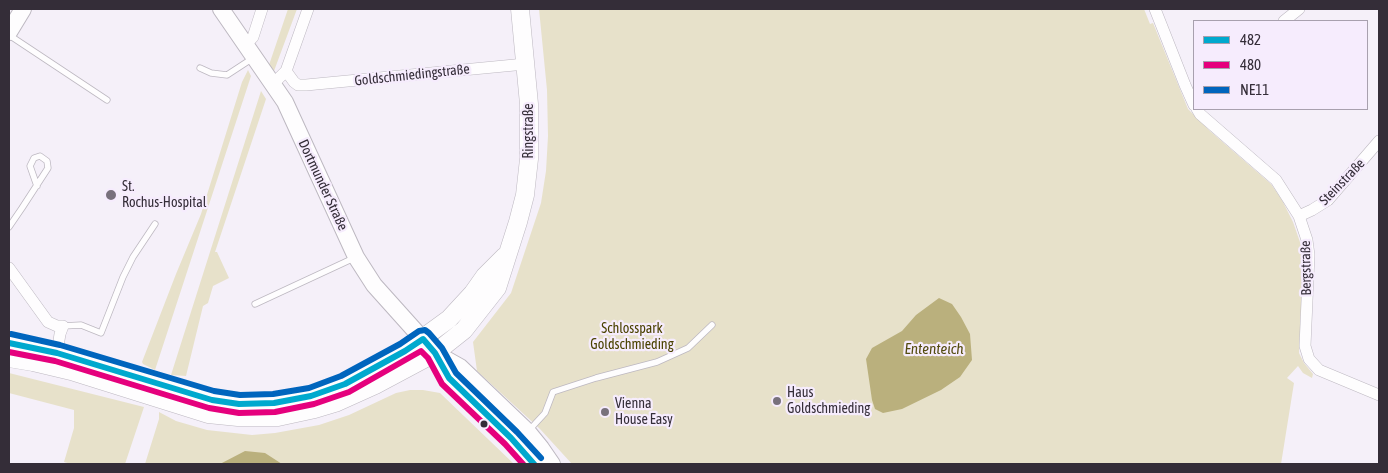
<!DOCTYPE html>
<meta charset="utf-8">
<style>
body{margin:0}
#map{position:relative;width:1388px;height:473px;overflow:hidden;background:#f5f0f9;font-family:"Asap Condensed",sans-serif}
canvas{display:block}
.frame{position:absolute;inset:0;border:10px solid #342d38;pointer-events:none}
.legend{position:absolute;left:1193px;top:20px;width:175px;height:90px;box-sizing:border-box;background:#f6ecfd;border:1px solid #a8a0ae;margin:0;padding:6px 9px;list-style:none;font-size:15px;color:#342d38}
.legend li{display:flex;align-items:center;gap:10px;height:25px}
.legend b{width:25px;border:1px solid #a8a0ae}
</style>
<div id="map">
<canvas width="1388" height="473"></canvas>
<div class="frame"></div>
<ul class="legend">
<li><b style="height:6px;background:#00a9ce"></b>482</li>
<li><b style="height:6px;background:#e5007d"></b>480</li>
<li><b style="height:6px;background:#0065bd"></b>NE11</li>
</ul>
</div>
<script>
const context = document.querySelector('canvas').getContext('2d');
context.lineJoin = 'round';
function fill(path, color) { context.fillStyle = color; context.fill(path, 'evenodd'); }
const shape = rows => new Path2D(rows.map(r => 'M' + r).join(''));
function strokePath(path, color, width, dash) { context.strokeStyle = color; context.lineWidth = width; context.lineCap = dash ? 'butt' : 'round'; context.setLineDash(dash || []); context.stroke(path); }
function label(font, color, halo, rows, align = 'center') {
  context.font = font + ' "Asap Condensed",sans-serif'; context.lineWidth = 4.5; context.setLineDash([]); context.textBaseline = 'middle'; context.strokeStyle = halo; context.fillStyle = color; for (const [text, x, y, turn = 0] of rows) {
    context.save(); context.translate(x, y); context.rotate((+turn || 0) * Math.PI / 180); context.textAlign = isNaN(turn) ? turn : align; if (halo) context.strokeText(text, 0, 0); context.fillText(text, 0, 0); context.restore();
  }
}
const green = shape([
 [288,9,297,9,274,71,269,65],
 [539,9,1144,9,1150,24,1153,23,1188,109,1210,131,1271,184,1282,200,1293,222,1301,245,1303,265,1299,353,1304,363,1313,374,1312,378,1303,373,1298,366,1287,378,1294,383,1281,464,572,464,540,429,477,371,473,342,511,293,541,203,546,171,548,136,547,90],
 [248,70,251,76,155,370,143,364,142,362,176,274,201,214,242,82],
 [261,91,266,99,215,252,217,252,229,278,213,286,208,303,203,306,186,376,171,375],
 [9,373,144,407,125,464,71,464,64,462,74,428,74,410,9,393],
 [410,390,423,390,440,393,514,464,145,464,159,419,159,412,176,421,207,430,252,435,275,433,319,425,349,415,396,393]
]);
const water = shape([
 [939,298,952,304,961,317,970,334,972,360,960,377,941,390,902,409,883,413,875,409,872,400,866,359,872,348,902,331,916,315],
 [245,451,265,453,282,464,220,464]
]);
const lane = shape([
 [9,35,107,100],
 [200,68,211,73,227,75,253,58],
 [9,227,22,208,48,168,47,161,40,156,34,158,30,166,37,186],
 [255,304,354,258],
 [63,326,81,325,101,333,123,277,133,257,155,224],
 [527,430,533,426,545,413,553,392,596,378,657,362,688,348,712,325]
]);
const street = shape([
 [1155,9,1185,85,1194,105],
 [1284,21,1299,9],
 [245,45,253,37,262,9],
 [286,71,294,82,298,85,306,85,525,64],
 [273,84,286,71,308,9],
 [1197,109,1200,114,1276,180,1299,216,1307,240,1309,255,1305,346,1309,359,1319,370,1379,395],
 [1299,216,1312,210,1328,200,1379,141],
 [9,268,48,322,57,326,63,326,60,334,57,353]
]);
const secondary = shape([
 [221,9,285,102,356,257,374,285,435,353,449,378,511,438,534,464],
 [9,32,23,9],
 [435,353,460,367,528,432,541,448,552,464]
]);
const primary = shape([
 [9,343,57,353,212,400,239,404,274,403,311,396,345,384,405,351,449,319,473,293,485,276,505,256],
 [9,358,33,362,71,371,208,414,238,417,278,417,315,409,335,403,375,385,435,353,464,330,497,288,518,222,525,195,529,159,529,104,520,9]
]);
const bus1 = shape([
 [9,343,57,353,212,400,239,404,274,403,311,396,345,384,405,351,423,339,435,353,449,378,511,438,534,464]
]);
const bus2 = shape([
 [9,352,55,361,209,408,239,413,275,412,314,404,349,392,421,351,428,358,442,384,505,444,523,464]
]);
const bus3 = shape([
 [11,334,60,345,214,391,240,395,273,394,309,388,341,376,400,344,419,331,425,330,429,333,442,348,456,373,517,432,541,458]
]);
const markers = [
 [111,195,6,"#78717c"],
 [777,401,5,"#78717c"],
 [605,412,5,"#78717c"],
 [484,424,4.5,"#342d38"]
];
const streetNames = [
 ["Goldschmiedingstraße",412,75,-6],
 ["Ringstraße",529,131,-90],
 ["Steinstraße",1342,182,-46],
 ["Dortmunder Straße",323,185,65],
 ["Bergstraße",1306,268,-91]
];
const poiNames = [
 ["St.",122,187],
 ["Rochus-Hospital",122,203],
 ["Haus",787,393],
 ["Goldschmieding",787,409],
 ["Vienna",615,404],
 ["House Easy",615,420]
];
const parkNames = [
 ["Schlosspark",632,329],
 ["Goldschmieding",632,345]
];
const waterNames = [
 ["Ententeich",934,349]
];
fill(green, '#e7e1ca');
fill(water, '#bab07d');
strokePath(lane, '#bdb8c1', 7);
strokePath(street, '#bdb8c1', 12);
strokePath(secondary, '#bdb8c1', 18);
strokePath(primary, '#bdb8c1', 19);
strokePath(lane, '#fefdfe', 5.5);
strokePath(street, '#fefdfe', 11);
strokePath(secondary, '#fefdfe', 16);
strokePath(primary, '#fefdfe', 18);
strokePath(bus1, '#00a9ce', 6);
strokePath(bus2, '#e5007d', 6);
strokePath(bus3, '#0065bd', 6);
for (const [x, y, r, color] of markers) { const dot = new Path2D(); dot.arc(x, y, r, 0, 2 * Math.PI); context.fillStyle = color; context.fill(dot); strokePath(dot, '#f6ecfd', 2); }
label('14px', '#342d38', '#f6ecfd', streetNames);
label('14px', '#342d38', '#f6ecfd', poiNames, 'left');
label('14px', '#4a4201', '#f6ecfd', parkNames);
label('italic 15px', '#534b0f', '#f6ecfd', waterNames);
</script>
